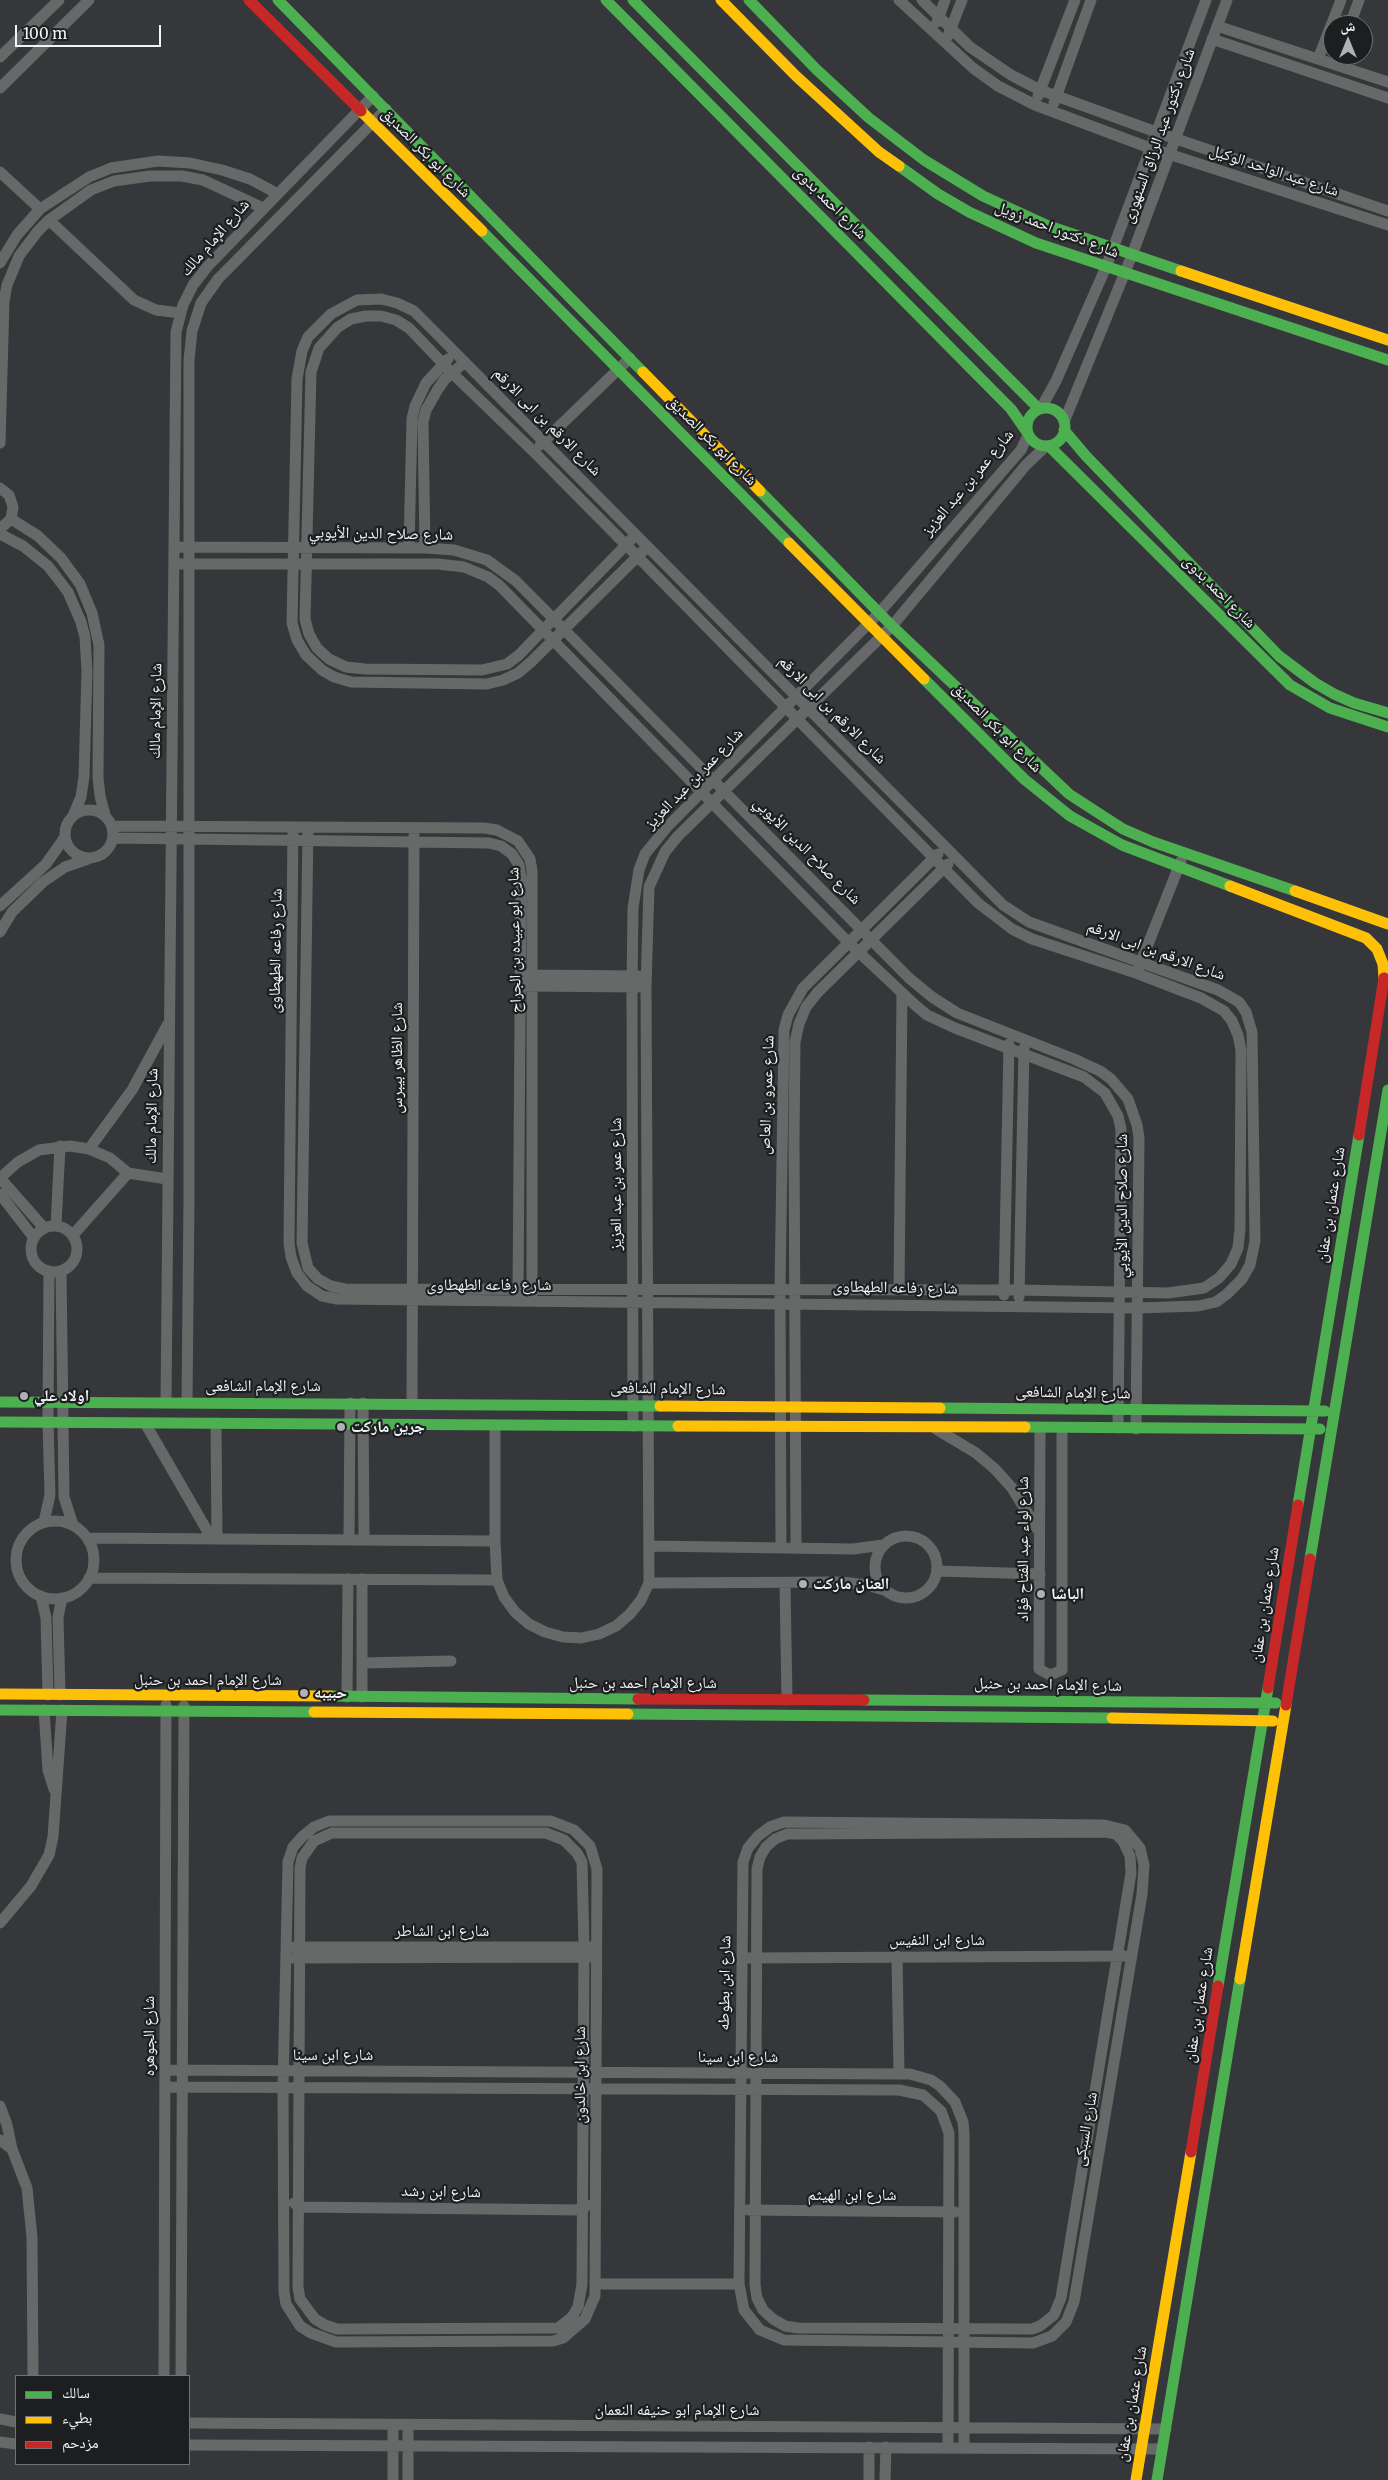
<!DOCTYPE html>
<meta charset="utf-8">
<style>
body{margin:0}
#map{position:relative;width:1388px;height:2480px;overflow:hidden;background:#35373a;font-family:Merriweather,"Noto Naskh Arabic",serif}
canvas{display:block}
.legend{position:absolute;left:15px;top:2375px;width:175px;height:90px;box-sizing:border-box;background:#1d1e20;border:1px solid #727376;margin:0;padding:6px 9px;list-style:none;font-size:15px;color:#f1f3f6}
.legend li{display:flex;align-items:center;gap:10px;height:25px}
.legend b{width:25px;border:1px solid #727376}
.north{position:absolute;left:1323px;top:15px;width:50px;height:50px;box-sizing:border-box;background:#1d1e20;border:1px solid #727376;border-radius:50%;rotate:0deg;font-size:14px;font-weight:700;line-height:20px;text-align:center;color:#f1f3f6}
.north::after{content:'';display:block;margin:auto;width:18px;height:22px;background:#afb1b4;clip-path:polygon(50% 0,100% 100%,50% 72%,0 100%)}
.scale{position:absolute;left:15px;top:25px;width:146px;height:22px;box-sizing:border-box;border:2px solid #f1f3f6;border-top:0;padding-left:6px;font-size:15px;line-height:18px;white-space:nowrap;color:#f1f3f6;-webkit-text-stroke:4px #1d1e20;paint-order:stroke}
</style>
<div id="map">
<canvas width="1388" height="2480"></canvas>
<ul class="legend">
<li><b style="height:6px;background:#4caf50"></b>سالك</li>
<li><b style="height:6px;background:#ffc107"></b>بطيء</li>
<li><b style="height:6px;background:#c62828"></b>مزدحم</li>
</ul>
<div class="north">ش</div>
<div class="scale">100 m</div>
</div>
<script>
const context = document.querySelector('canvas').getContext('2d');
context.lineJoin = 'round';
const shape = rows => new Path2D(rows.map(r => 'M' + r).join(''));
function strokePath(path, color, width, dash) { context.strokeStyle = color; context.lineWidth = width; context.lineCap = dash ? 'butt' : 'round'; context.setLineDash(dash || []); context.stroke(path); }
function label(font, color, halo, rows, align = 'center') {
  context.font = font + ' Merriweather,"Noto Naskh Arabic",serif'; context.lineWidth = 4.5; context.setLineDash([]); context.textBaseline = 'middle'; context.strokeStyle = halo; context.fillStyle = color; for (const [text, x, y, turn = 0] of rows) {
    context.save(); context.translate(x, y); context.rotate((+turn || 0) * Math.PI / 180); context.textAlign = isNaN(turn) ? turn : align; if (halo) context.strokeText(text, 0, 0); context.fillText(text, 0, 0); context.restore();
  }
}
const street = shape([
 [899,0,973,68,998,86,1035,105,1150,148,1388,225],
 [922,0,970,47,1011,75,1040,90,1156,132,1388,211],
 [937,22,945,0],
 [1350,25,1359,0],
 [1217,26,1388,82],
 [948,36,962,0],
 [1212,39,1388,98],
 [0,57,59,0],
 [1318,59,1341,0],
 [0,88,89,0],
 [1038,96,1075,0],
 [1054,103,1091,0],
 [0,172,40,209],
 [49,220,134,300,156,310,180,313],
 [0,263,17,235,40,209,89,177,111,168,158,161,190,163,222,170,250,179,278,194],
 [1041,408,1056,381,1106,267,1206,0],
 [1064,422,1132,255,1227,0],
 [0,443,4,301,7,285,19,256,38,231,49,220,91,190,114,181,150,176,182,176,203,180,263,208],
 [540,445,630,358],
 [0,488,9,495,13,507,11,519,0,529],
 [11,519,38,536,61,558,80,584,92,613,99,645,98,777,100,796,105,815],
 [0,534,23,546,48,566,68,592,81,622,85,637,87,671,84,777,81,797,73,816],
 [174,547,425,548,454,550,487,560,516,581,909,978,932,997,957,1013,1074,1059,1100,1071,1111,1079,1128,1099,1137,1125,1139,1138,1136,1429],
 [409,548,412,419,415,406,426,383,448,359],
 [425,548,423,422,426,410,438,389,445,379,465,362],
 [174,564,438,564,464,567,488,577,499,585,848,942,914,1004,927,1015,955,1028,1084,1077,1105,1093,1118,1116,1121,1129,1118,1428],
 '65 834a24 24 0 1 1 48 0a24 24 0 1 1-48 0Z',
 [112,826,484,828,497,830,518,841,530,859,532,871,532,1295],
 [293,827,289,1243,291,1257,297,1273,307,1286,322,1296,337,1299,1138,1308,1198,1306,1216,1302,1227,1294,1242,1279,1250,1265,1255,1241,1252,1032,1246,1012,1239,1002,1218,990,1029,922,1003,905,414,311,397,303,381,299,357,300,331,314,308,337,302,351,297,379,292,623,297,640,306,655,322,670,334,677,351,682,487,684,503,680,518,673,531,662,647,547],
 [308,827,302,1243,308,1268,318,1279,331,1286,345,1289,1019,1290,1168,1293,1204,1288,1219,1278,1231,1264,1238,1248,1240,1229,1241,1050,1238,1035,1232,1021,1224,1011,1201,998,1136,973,1032,939,1012,929,978,903,637,556,626,545,533,451,451,372,409,328,396,320,381,316,366,316,351,319,338,327,319,348,311,372,305,619,309,634,317,648,329,659,346,667,365,669,482,670,507,664,519,655,542,631,554,619,626,545,635,535],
 [113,838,489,843,501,846,512,854,519,865,521,878,518,1295],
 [0,906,46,864,65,837],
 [0,932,12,912,43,882,65,867,88,859],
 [1139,967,1181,861],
 [527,975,639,976],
 [526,986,638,987],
 [89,1149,132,1090,168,1024],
 [0,1178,18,1162,39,1150,70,1146,89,1149,110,1158,128,1173,167,1179],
 [0,1178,44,1228],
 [0,1194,34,1238],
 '31 1249a23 23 0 1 1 46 0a23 23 0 1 1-46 0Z',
 [56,1226,60,1146],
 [73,1235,128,1173],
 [61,1271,64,1497,73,1525],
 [899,1289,902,995],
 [1004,1295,1009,1044],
 [1019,1297,1024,1048],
 [166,1402,176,332,183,305,193,285,207,267,373,96],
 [187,1402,189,1199,189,360,192,331,201,303,218,279,386,109],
 [363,1403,364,1540],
 [412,1403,414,835],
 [145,1423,212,1539],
 [216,1423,217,1539],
 [495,1425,495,1541,497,1580,504,1597,515,1612,529,1624,545,1632,563,1637,581,1638,599,1634,616,1626,630,1614,641,1600,649,1583,646,987,649,887,665,852,677,837,892,626,1026,465,1046,446],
 [633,1426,632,987,633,908,639,870,645,854,667,827,879,613,1021,450,1028,435],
 [1040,1428,1039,1669,1050,1675,1062,1670,1062,1428],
 [936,1429,976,1453,995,1469,1012,1488,1038,1530],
 '16 1560a39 39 0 1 1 78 0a39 39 0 1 1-78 0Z',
 [44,1522,50,1495,48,1422,49,1271],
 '875 1567a31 31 0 1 1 62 0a31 31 0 1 1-62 0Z',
 [87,1538,495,1541],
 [349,1540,350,1403],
 [650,1546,853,1549,883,1545],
 [781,1548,780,1289,784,1030,788,1015,803,988,938,854],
 [796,1548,794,1140,795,1042,799,1024,806,1007,818,992,948,864],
 [937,1571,1040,1574],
 [89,1578,497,1580],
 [362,1579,362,1697],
 [649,1583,842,1582,867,1585,884,1590],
 [785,1583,787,1700],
 [41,1596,46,1618,48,1695],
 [363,1663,451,1661],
 [60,1695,58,1617,62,1598],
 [347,1697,348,1579],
 [44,1710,48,1770,54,1789],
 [329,1821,551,1821,574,1830,590,1846,597,1869,595,2296,585,2319,563,2338,553,2341,336,2342,311,2333,300,2326,286,2304,284,2292,283,2087,288,1862,293,1847,303,1836,314,1827,329,1821],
 [784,1822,1104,1825,1125,1830,1140,1848,1144,1865,1142,1894,1074,2302,1066,2322,1052,2336,1033,2343,784,2340,760,2330,744,2310,739,2284,743,1862,748,1848,758,1836,770,1827,784,1822],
 [1106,1832,1116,1834,1123,1841,1130,1856,1131,1873,1061,2298,1054,2315,1040,2326,1032,2329,798,2328,785,2326,773,2319,763,2310,757,2298,755,2285,757,1869,760,1857,766,1847,775,1839,787,1834,799,1834,1106,1832],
 [332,1833,546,1833,564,1840,577,1853,582,1862,584,1947,582,2284,578,2307,572,2317,558,2328,337,2329,325,2325,315,2319,300,2299,298,2287,300,1868,302,1858,314,1841,332,1833],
 [0,1923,31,1886,49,1855,53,1837,62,1710],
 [294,1947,590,1947],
 [897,1956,899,2074],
 [293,1958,589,1957],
 [748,1958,1125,1956],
 [165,2070,899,2074,910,2074,931,2080,940,2086,955,2102,963,2122,964,2133,964,2447],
 [165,2087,899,2090,923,2095,941,2111,949,2133,948,2447],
 [0,2106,7,2125,12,2149],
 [0,2140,12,2149,27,2188,32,2237,33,2376],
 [294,2203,299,2207,582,2210,587,2205],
 [748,2210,955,2212],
 [596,2284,739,2284],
 [164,2376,166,1705],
 [181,2376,184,1706],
 [0,2419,16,2422],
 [189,2423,1166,2429],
 [0,2442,16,2444],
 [189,2445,1162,2449],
 [393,2480,393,2426],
 [408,2480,408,2426],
 [869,2480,869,2447],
 [885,2480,886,2447]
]);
const fast = shape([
 [278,0,643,372],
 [606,0,1011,409,1027,432],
 [633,0,1039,409],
 [749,0,817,70,869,118,924,160,983,196,1046,225,1181,271],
 [899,166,938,194,969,212,1036,243,1388,360],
 [482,231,789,543],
 '1027 427a19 19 0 1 1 38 0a19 19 0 1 1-38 0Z',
 [1064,430,1086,456,1279,656,1315,683,1334,694,1354,703,1388,713],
 [1049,446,1290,685,1330,708,1388,727],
 [760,491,892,626,1069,794,1123,829,1153,842,1295,891],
 [924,679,1024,779,1070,816,1122,845,1230,886],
 [0,1402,660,1406],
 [940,1408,1325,1411],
 [0,1422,678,1426],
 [1025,1427,1320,1429],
 [1298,1505,1359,1135],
 [1310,1559,1388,1090],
 [330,1696,638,1699],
 [864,1700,1276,1703],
 [0,1710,314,1712],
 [628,1714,1112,1718],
 [1218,1986,1268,1688],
 [1157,2480,1240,1979]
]);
const slow = shape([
 [721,0,796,76,879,152,899,166],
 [361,111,482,231],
 [1181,271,1388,340],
 [643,372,760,491],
 [789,543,924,679],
 [1230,886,1366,938,1377,949,1383,964,1384,978],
 [1295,891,1388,924],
 [660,1406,940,1408],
 [678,1426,1025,1427],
 [0,1694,330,1696],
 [314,1712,628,1714],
 [1112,1718,1273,1721],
 [1240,1979,1286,1705],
 [1136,2480,1191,2152]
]);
const jam = shape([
 [249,0,361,111],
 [1359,1135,1384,978],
 [1268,1688,1298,1505],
 [638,1699,864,1700],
 [1286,1705,1310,1559],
 [1191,2152,1218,1986]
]);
const markers = [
 [24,1396,5,"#afb1b4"],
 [341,1427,5,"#afb1b4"],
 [803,1584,5,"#afb1b4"],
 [1041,1594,5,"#afb1b4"],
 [304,1693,5,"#afb1b4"]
];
const streetNames = [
 ["شارع دكتور عبد الرزاق السنهورى",1159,136,-70],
 ["شارع ابو بكر الصديق",426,153,45],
 ["شارع عبد الواحد الوكيل",1274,171,18],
 ["شارع احمد بدوى",830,203,45],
 ["شارع دكتور احمد زويل",1057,230,21],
 ["شارع الإمام مالك",215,238,-49],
 ["شارع الارقم بن ابى الارقم",547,422,45],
 ["شارع ابو بكر الصديق",712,441,45],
 ["شارع عمر بن عبد العزيز",968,483,-50],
 ["شارع صلاح الدين الأيوبي",381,534,1],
 ["شارع احمد بدوى",1219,592,45],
 ["شارع الارقم بن ابى الارقم",832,710,45],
 ["شارع الإمام مالك",156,711,-89],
 ["شارع ابو بكر الصديق",997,728,45],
 ["شارع عمر بن عبد العزيز",694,779,-46],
 ["شارع صلاح الدين الأيوبي",807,851,45],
 ["شارع ابو عبيده بن الجراح",515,940,-91],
 ["شارع رفاعه الطهطاوى",276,951,-89],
 ["شارع الارقم بن ابى الارقم",1156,951,20],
 ["شارع الظاهر بيبرس",397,1058,-90],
 ["شارع عمرو بن العاص",767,1095,-88],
 ["شارع الإمام مالك",152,1116,-89],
 ["شارع عمر بن عبد العزيز",616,1184,-90],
 ["شارع عثمان بن عفان",1331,1205,-81],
 ["شارع صلاح الدين الأيوبي",1122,1206,-90],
 ["شارع رفاعه الطهطاوى",489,1285],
 ["شارع رفاعه الطهطاوى",895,1288,1],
 ["شارع الإمام الشافعى",263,1386],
 ["شارع الإمام الشافعى",668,1389,1],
 ["شارع الإمام الشافعى",1073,1393,1],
 ["شارع لواء عبد الفتاح فؤاد",1023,1549,-90],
 ["شارع عثمان بن عفان",1265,1605,-81],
 ["شارع الإمام احمد بن حنبل",208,1680],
 ["شارع الإمام احمد بن حنبل",643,1683],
 ["شارع الإمام احمد بن حنبل",1048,1685,1],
 ["شارع ابن الشاطر",442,1931],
 ["شارع ابن النفيس",937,1940],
 ["شارع ابن بطوطه",725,1983,-89],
 ["شارع عثمان بن عفان",1199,2005,-81],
 ["شارع الجوهره",149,2036,-90],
 ["شارع ابن سينا",333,2055],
 ["شارع ابن سينا",738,2057],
 ["شارع ابن خالدون",580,2075,-90],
 ["شارع السبكى",1086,2129,-80],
 ["شارع ابن رشد",441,2192,1],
 ["شارع ابن الهيثم",852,2195],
 ["شارع عثمان بن عفان",1132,2404,-80],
 ["شارع الإمام ابو حنيفه النعمان",677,2410]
];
const poiNames = [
 ["اولاد علي",34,1396],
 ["جرين ماركت",351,1427],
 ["العنان ماركت",813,1584],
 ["الباشا",1051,1594],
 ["حبيبه",314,1693]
];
strokePath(street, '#676969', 11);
strokePath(fast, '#4caf50', 11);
strokePath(slow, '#ffc107', 11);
strokePath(jam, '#c62828', 11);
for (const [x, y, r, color] of markers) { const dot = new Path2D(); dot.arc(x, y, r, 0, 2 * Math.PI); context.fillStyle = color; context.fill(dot); strokePath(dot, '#1d1e20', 2); }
label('16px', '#f1f3f6', '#1d1e20', streetNames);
label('bold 16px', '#f1f3f6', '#1d1e20', poiNames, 'left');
</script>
